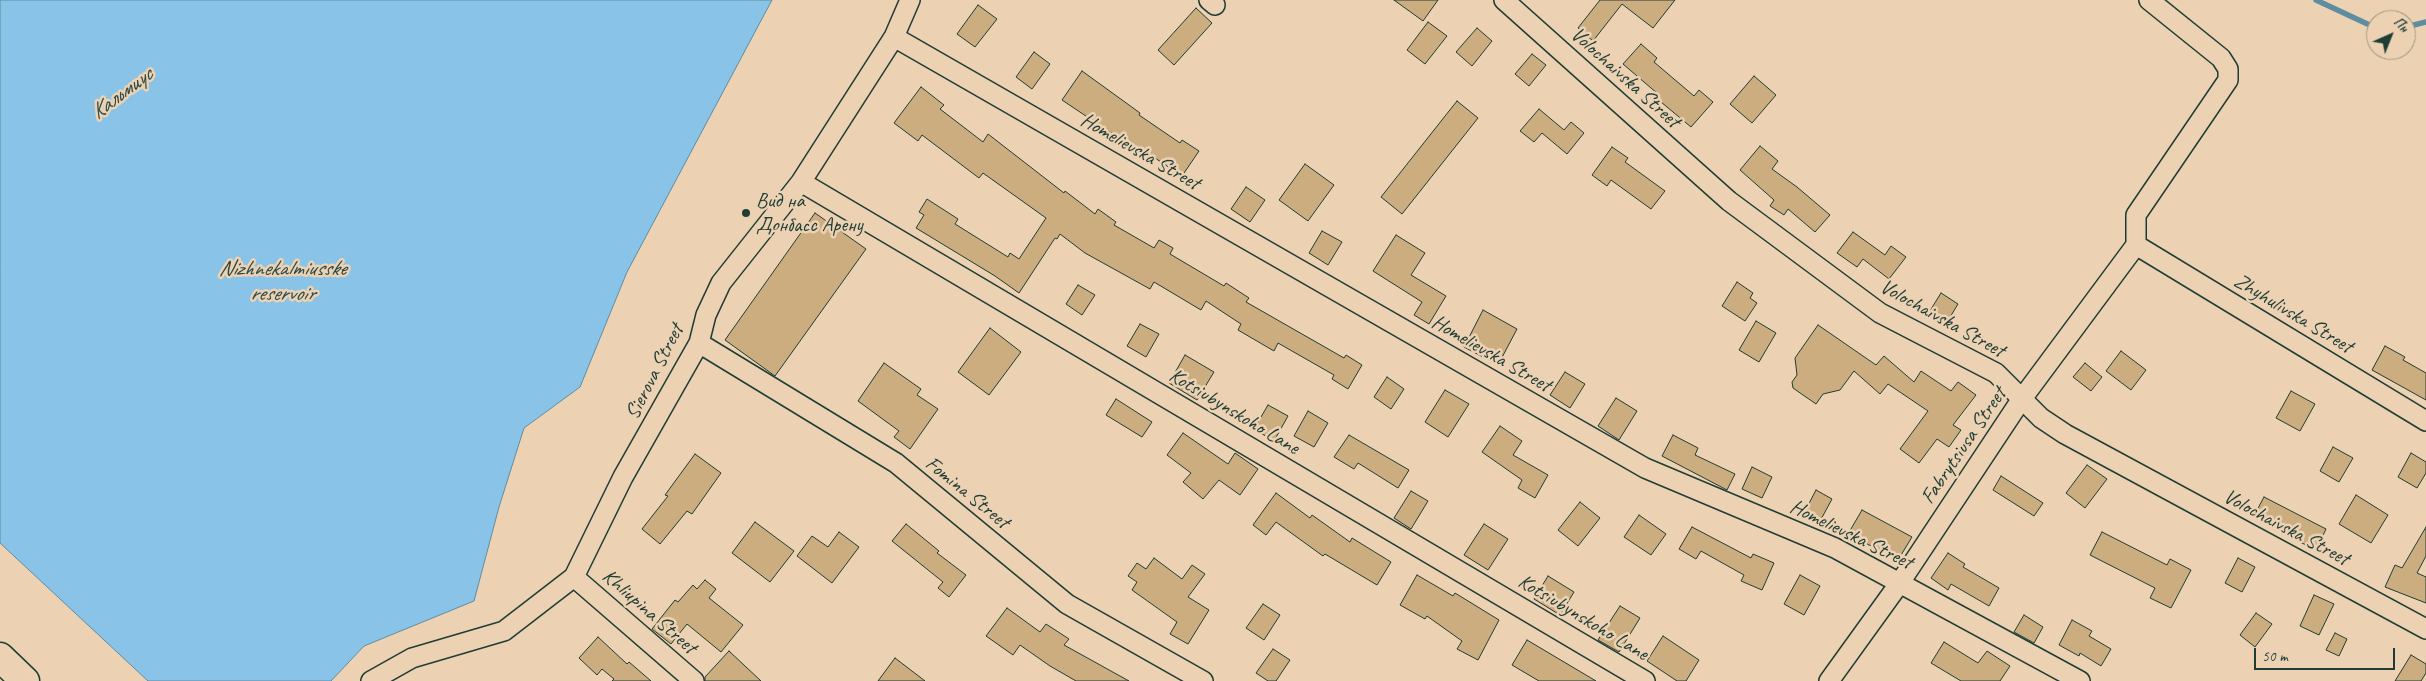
<!DOCTYPE html>
<meta charset="utf-8">
<style>
body{margin:0}
#map{position:relative;width:2426px;height:681px;overflow:hidden;background:#ecd1b3;font-family:Caveat,sans-serif}
canvas{display:block}
.north{position:absolute;left:2366px;top:10px;width:50px;height:50px;box-sizing:border-box;background:#ecd1b3;border:1px solid #9a9680;border-radius:50%;rotate:44deg;font-size:14px;font-weight:700;line-height:20px;text-align:center;color:#1f3d34}
.north::after{content:'';display:block;margin:auto;width:18px;height:22px;background:#1f3d34;clip-path:polygon(50% 0,100% 100%,50% 72%,0 100%)}
.scale{position:absolute;left:2254px;top:648px;width:141px;height:22px;box-sizing:border-box;border:2px solid #1f3d34;border-top:0;padding-left:6px;font-size:15px;line-height:18px;white-space:nowrap;color:#1f3d34;-webkit-text-stroke:4px #ecd1b3;paint-order:stroke}
</style>
<div id="map">
<canvas width="2426" height="681"></canvas>
<div class="north">Пн</div>
<div class="scale">50 m</div>
</div>
<script>
const context = document.querySelector('canvas').getContext('2d');
context.lineJoin = 'round';
function fill(path, color) { context.fillStyle = color; context.fill(path, 'evenodd'); }
const shape = rows => new Path2D(rows.map(r => 'M' + r).join(''));
function strokePath(path, color, width, dash) { context.strokeStyle = color; context.lineWidth = width; context.lineCap = dash ? 'butt' : 'round'; context.setLineDash(dash || []); context.stroke(path); }
function label(font, color, halo, rows, align = 'center') {
  context.font = font + ' Caveat,sans-serif'; context.lineWidth = 5; context.setLineDash([]); context.textBaseline = 'middle'; context.strokeStyle = halo; context.fillStyle = color; for (const [text, x, y, turn = 0] of rows) {
    context.save(); context.translate(x, y); context.rotate((+turn || 0) * Math.PI / 180); context.textAlign = isNaN(turn) ? turn : align; if (halo) context.strokeText(text, 0, 0); context.fillText(text, 0, 0); context.restore();
  }
}
const water = shape([
 [0,0,772,0,627,272,580,387,524,428,499,507,474,601,364,646,331,681,148,681,0,543,0,0]
]);
const stream = shape([
 [2316,0,2376,28],
 [2406,27,2426,22]
]);
const building = shape([
 [1394,0,1438,0,1423,21,1394,0],
 [1600,0,1675,0,1653,28,1622,4,1593,41,1578,28,1600,0],
 [978,5,997,19,975,47,957,34,978,5],
 [1196,8,1212,23,1174,65,1158,50,1196,8],
 [1428,22,1447,36,1425,64,1407,50,1428,22],
 [1477,28,1492,41,1472,66,1456,52,1477,28],
 [1641,44,1657,58,1654,62,1694,96,1699,90,1713,102,1691,127,1655,97,1658,94,1623,64,1641,44],
 [1034,52,1050,64,1032,89,1016,77,1034,52],
 [1532,54,1546,65,1529,86,1515,74,1532,54],
 [1082,71,1140,113,1139,115,1180,143,1182,140,1199,151,1182,176,1149,154,1147,157,1062,100,1082,71],
 [1754,76,1776,95,1752,123,1730,104,1754,76],
 [921,87,944,105,940,109,983,142,988,134,1064,193,1065,191,1095,214,1098,209,1116,222,1114,225,1154,248,1159,240,1173,248,1170,254,1224,286,1226,283,1249,298,1246,302,1344,358,1346,355,1362,365,1348,389,1332,379,1334,375,1278,343,1274,351,1238,330,1241,324,1206,301,1201,310,1154,282,1150,289,1085,253,1060,234,1057,239,1055,238,1019,293,995,276,916,228,924,215,919,212,927,199,958,219,955,224,1008,257,1010,253,1019,259,1046,218,983,173,979,178,922,135,918,141,894,123,921,87],
 [1457,101,1478,118,1402,214,1381,197,1457,101],
 [1539,109,1564,130,1571,122,1584,133,1567,154,1542,133,1534,142,1520,131,1539,109],
 [1760,146,1778,161,1772,169,1797,187,1830,215,1815,232,1788,209,1784,215,1770,206,1774,200,1740,170,1760,146],
 [1612,147,1628,158,1625,162,1665,191,1651,209,1611,180,1607,186,1592,175,1612,147],
 [1305,164,1334,185,1308,221,1279,200,1305,164],
 [1246,187,1265,200,1250,222,1231,209,1246,187],
 [815,213,866,249,775,376,725,340,815,213],
 [1322,231,1342,242,1328,265,1309,253,1322,231],
 [1853,232,1885,255,1891,246,1906,257,1889,279,1863,259,1857,267,1837,253,1853,232],
 [1396,235,1425,253,1411,275,1446,296,1429,324,1414,315,1422,302,1373,271,1396,235],
 [1737,282,1753,293,1750,298,1757,303,1745,321,1722,306,1737,282],
 [1078,285,1095,295,1082,315,1066,304,1078,285],
 [1941,293,1958,304,1946,324,1928,314,1941,293],
 [1483,310,1517,329,1498,365,1464,347,1483,310],
 [1756,321,1776,333,1759,362,1739,350,1756,321],
 [1140,324,1159,334,1146,357,1127,346,1140,324],
 [1818,325,1876,365,1884,356,1914,382,1921,371,1951,391,1958,382,1976,395,1953,425,1961,430,1949,447,1937,439,1919,463,1900,449,1928,411,1888,384,1880,394,1854,371,1840,390,1823,394,1816,404,1793,388,1792,382,1797,375,1795,358,1818,325],
 [990,328,1021,352,989,395,958,372,990,328],
 [2385,346,2405,357,2403,360,2426,373,2426,400,2372,370,2385,346],
 [2121,351,2146,370,2131,390,2106,371,2121,351],
 [1185,355,1214,372,1197,400,1169,383,1185,355],
 [884,363,921,389,917,395,938,409,910,449,894,437,899,431,858,401,884,363],
 [2085,363,2102,377,2091,391,2073,377,2085,363],
 [1565,372,1585,384,1570,408,1550,395,1565,372],
 [1387,377,1404,389,1391,409,1374,397,1387,377],
 [1445,390,1469,404,1448,437,1425,422,1445,390],
 [2291,391,2315,404,2300,431,2276,418,2291,391],
 [1616,398,1637,411,1619,440,1598,426,1616,398],
 [1116,399,1152,422,1142,437,1106,415,1116,399],
 [1268,405,1288,416,1274,441,1254,429,1268,405],
 [1308,411,1328,423,1314,447,1294,436,1308,411],
 [1500,426,1522,441,1513,455,1548,475,1535,498,1518,488,1522,480,1482,452,1500,426],
 [1183,433,1228,464,1235,453,1258,469,1240,495,1219,480,1203,499,1183,482,1191,473,1167,455,1183,433],
 [1349,435,1409,470,1398,488,1358,463,1354,469,1334,457,1349,435],
 [1673,435,1698,448,1695,455,1735,474,1727,490,1662,456,1673,435],
 [2333,447,2353,458,2339,482,2320,471,2333,447],
 [2411,453,2426,462,2426,473,2417,488,2398,477,2411,453],
 [695,454,721,473,692,514,687,511,660,544,642,529,668,496,665,495,695,454],
 [2087,465,2107,479,2085,508,2066,493,2087,465],
 [1752,467,1772,477,1762,498,1742,489,1752,467],
 [2001,476,2043,503,2034,516,1993,490,2001,476],
 [1816,490,1832,499,1819,523,1803,515,1816,490],
 [1411,491,1428,501,1411,529,1394,518,1411,491],
 [1276,493,1310,518,1312,515,1350,542,1352,538,1391,562,1377,585,1325,554,1323,556,1276,522,1266,535,1253,525,1276,493],
 [2356,495,2388,515,2371,543,2339,524,2356,495],
 [2264,497,2326,529,2316,550,2296,540,2298,537,2255,514,2264,497],
 [1580,502,1600,518,1578,546,1558,530,1580,502],
 [1862,510,1912,537,1898,560,1848,534,1862,510],
 [1639,515,1666,534,1651,555,1624,537,1639,515],
 [755,522,794,551,770,582,732,553,755,522],
 [906,524,939,551,937,553,966,575,949,597,938,588,943,582,892,541,906,524],
 [1484,524,1508,539,1488,570,1464,555,1484,524],
 [1692,527,1751,558,1753,554,1774,563,1762,590,1741,581,1744,575,1701,551,1696,559,1679,549,1692,527],
 [2426,527,2426,556,2417,573,2426,577,2426,603,2385,587,2395,565,2402,568,2426,527],
 [839,532,859,547,832,583,797,556,812,536,828,547,839,532],
 [2102,532,2167,565,2170,559,2191,570,2171,608,2150,598,2155,588,2090,555,2102,532],
 [1948,553,1965,564,1963,567,1999,588,1989,606,1951,584,1948,590,1931,578,1948,553],
 [1154,558,1182,579,1192,565,1205,574,1188,597,1209,610,1188,644,1170,634,1177,622,1132,590,1137,582,1128,576,1137,563,1146,569,1154,558],
 [2238,558,2255,567,2242,592,2225,583,2238,558],
 [1417,575,1453,596,1455,593,1499,620,1478,660,1457,649,1462,641,1427,616,1425,619,1400,605,1417,575],
 [1800,575,1820,586,1804,615,1784,604,1800,575],
 [1548,576,1574,592,1560,615,1534,599,1548,576],
 [705,580,716,589,709,598,743,625,721,652,687,624,671,644,652,629,675,600,678,602,693,585,697,589,705,580],
 [2314,595,2334,604,2319,635,2300,626,2314,595],
 [1263,604,1280,615,1264,640,1246,628,1263,604],
 [1620,606,1640,618,1619,652,1598,640,1620,606],
 [1007,608,1040,632,1046,624,1069,639,1064,645,1129,681,1076,681,1050,666,1020,645,1013,655,986,636,1007,608],
 [2256,613,2272,624,2255,647,2240,635,2256,613],
 [2024,615,2043,627,2034,643,2014,632,2024,615],
 [2072,620,2092,631,2089,636,2111,649,2101,666,2080,653,2079,656,2059,645,2072,620],
 [2335,633,2347,639,2339,656,2326,650,2335,633],
 [1663,636,1699,660,1686,681,1677,681,1647,661,1663,636],
 [598,637,627,664,629,662,651,681,612,681,614,679,602,669,597,675,579,658,598,637],
 [1527,640,1596,681,1539,681,1512,665,1527,640],
 [1944,642,1978,663,1987,651,2010,666,2000,681,1961,681,1931,663,1944,642],
 [1273,649,1290,660,1276,681,1268,681,1256,673,1273,649],
 [729,651,761,681,705,681,705,677,729,651],
 [2411,655,2426,664,2426,673,2421,681,2395,681,2411,655],
 [895,658,925,681,878,681,895,658]
]);
const street = shape([
 [1209,0,1215,5],
 [1504,0,1729,201,1880,313,1996,373,2041,418,2065,434,2426,629],
 [894,37,1645,468,1835,548,2080,681],
 [801,182,1645,681],
 [2136,245,2426,421],
 [699,343,896,463,1067,604,1203,681],
 [574,577,694,681],
 [371,681,412,658,504,631,574,577,623,477,699,343,706,315,721,283,801,182,894,37,910,0],
 [1829,681,1899,584,2021,400,2136,245,2136,215,2228,80,2228,69,2221,58,2149,0]
]);
const secondary = shape([
 [0,657,25,681]
]);
const markers = [
 [746,213,5,"#1f3d34"]
];
const streetNames = [
 ["Volochaivska Street",1625,78,42],
 ["Homelievska Street",1140,152,30],
 ["Zhyhulivska Street",2293,314,31],
 ["Volochaivska Street",1942,319,29],
 ["Homelievska Street",1491,354,30],
 ["Sierova Street",655,372,-63],
 ["Kotsiubynskoho Lane",1234,412,31],
 ["Fabrytsiusa Street",1964,446,-56],
 ["Fomina Street",967,493,39],
 ["Volochaivska Street",2286,528,28],
 ["Homelievska Street",1851,535,26],
 ["Khliupina Street",649,612,41],
 ["Kotsiubynskoho Lane",1583,618,31]
];
const poiNames = [
 ["Вид на",756,201],
 ["Донбасс Арену",756,225]
];
const waterNames = [
 ["Кальмиус",122,94,-37],
 ["Nizhnekalmiusske",282,269],
 ["reservoir",282,294]
];
fill(water, '#89c3e8');
strokePath(water, '#5f8da0', 1);
strokePath(stream, '#5f8da0', 5.5);
fill(building, '#ccad80');
strokePath(building, '#1f3d34', 1);
strokePath(street, '#1f3d34', 22);
strokePath(secondary, '#1f3d34', 31);
strokePath(street, '#ecd1b3', 19);
strokePath(secondary, '#ecd1b3', 28);
for (const [x, y, r, color] of markers) { const dot = new Path2D(); dot.arc(x, y, r, 0, 2 * Math.PI); context.fillStyle = color; context.fill(dot); strokePath(dot, '#ecd1b3', 2); }
label('21px', '#1f3d34', '#ecd1b3', streetNames);
label('21px', '#1f3d34', '#ecd1b3', poiNames, 'left');
label('italic 22px', '#2a4a46', '#ecd1b3', waterNames);
</script>
